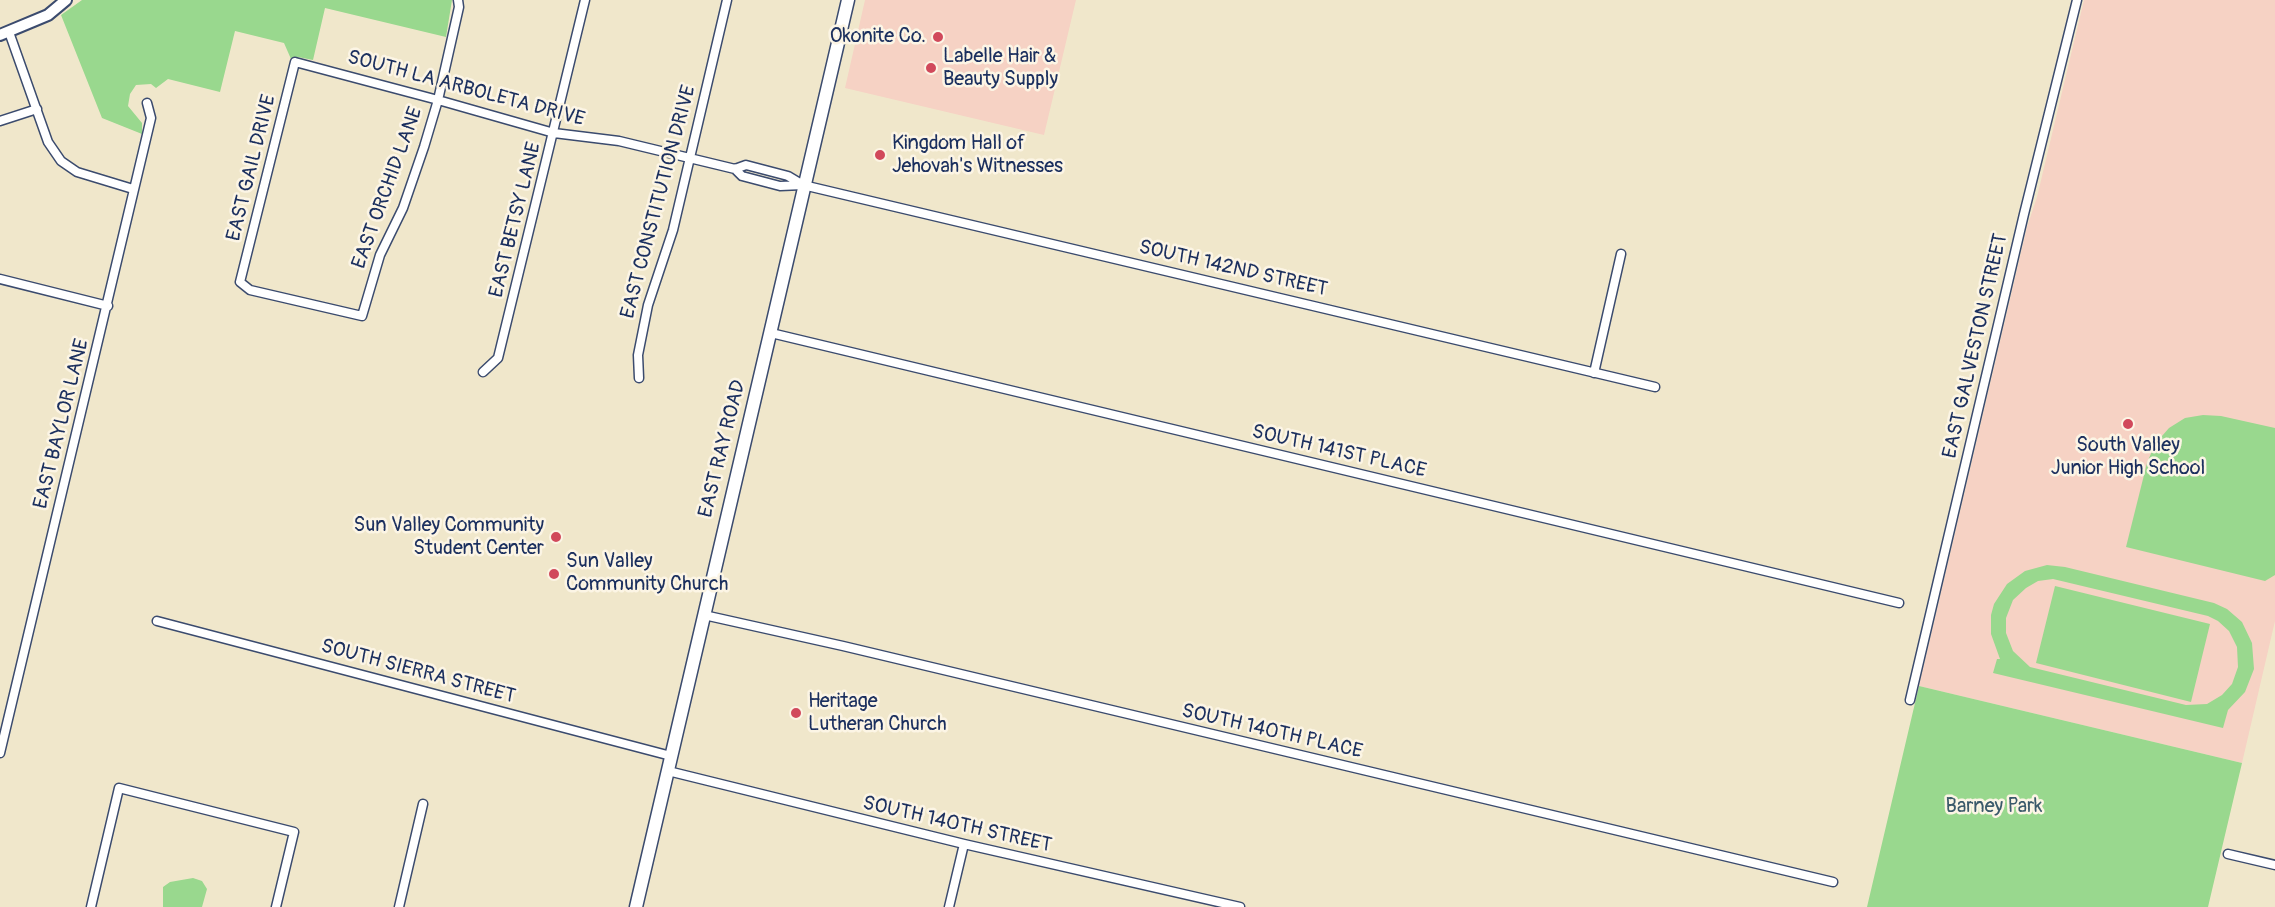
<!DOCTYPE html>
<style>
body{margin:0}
canvas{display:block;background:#f0e7cb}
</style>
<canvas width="2275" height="907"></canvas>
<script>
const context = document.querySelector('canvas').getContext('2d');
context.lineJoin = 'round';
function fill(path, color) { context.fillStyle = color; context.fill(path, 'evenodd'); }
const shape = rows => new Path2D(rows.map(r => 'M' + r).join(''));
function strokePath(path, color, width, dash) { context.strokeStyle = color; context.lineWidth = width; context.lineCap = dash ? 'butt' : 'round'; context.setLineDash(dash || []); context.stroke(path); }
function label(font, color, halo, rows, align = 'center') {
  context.font = font + ' Pangolin,sans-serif'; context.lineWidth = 5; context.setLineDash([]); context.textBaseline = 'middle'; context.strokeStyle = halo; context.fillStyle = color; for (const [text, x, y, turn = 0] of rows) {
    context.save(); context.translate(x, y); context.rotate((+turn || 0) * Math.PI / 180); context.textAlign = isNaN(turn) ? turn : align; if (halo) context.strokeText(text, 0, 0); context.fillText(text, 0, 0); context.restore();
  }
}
const built = shape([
 [865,0,1076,0,1044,135,845,88],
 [2084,0,2275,0,2275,621,2242,763,1919,686,2027,227,2037,197]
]);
const green = shape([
 [82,0,452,0,446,37,325,8,313,60,298,57,291,59,284,43,235,31,220,92,168,79,156,88,151,84,136,85,130,94,128,106,142,123,142,134,102,118,61,15],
 [2203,415,2221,416,2275,428,2275,575,2265,581,2126,547,2147,463,2155,444,2169,428,2185,418],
 [2047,565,2065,567,2214,603,2227,609,2242,622,2252,643,2254,669,2245,692,2228,710,2223,728,1993,673,1997,659,2000,659,1991,634,1991,615,1994,604,2007,584,2025,571],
 [2053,579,2208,616,2218,621,2229,631,2237,647,2238,667,2232,684,2222,695,2207,704,2186,705,2030,667,2013,651,2006,633,2006,618,2013,600,2026,588,2038,581],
 [2055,586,2210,624,2191,702,2036,663],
 [1919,686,2242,763,2208,907,1867,907],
 [193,878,202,881,207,889,202,907,163,907,163,887,170,882]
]);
const minor = shape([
 [458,0,459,7,438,100,424,147,403,208,380,255,362,316,250,290,240,282,295,62,438,100,554,133,619,141,735,169,746,165,788,176,803,185,1655,387],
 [9,32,48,142,61,161,77,172,133,189],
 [0,121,37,109],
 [735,169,742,176,780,186,803,185],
 [0,279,108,306],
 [771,333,1899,603],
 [483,372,498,358,585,0],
 [1594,373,1621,254],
 [639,378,638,355,648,305,673,230,727,0],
 [704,615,843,646,1833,882],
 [157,621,671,756],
 [1910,700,2024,214,2077,0],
 [0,753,151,118,147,103],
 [668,771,964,844,1240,907],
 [2228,854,2275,865],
 [91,907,119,788,294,832,276,907],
 [399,907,423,804],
 [949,907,964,844]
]);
const tertiary = shape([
 [0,35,48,15,66,0]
]);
const primary = shape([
 [636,907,848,0]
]);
const markers = [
 [938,37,6,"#d1495b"],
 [931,68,6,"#d1495b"],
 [880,155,6,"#d1495b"],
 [2128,424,6,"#d1495b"],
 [556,537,6,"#d1495b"],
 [554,574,6,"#d1495b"],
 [796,713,6,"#d1495b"]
];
const poiNames = [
 ["Okonite Co.",926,37,"right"],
 ["Labelle Hair &",943,57],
 ["Beauty Supply",943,80],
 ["Kingdom Hall of",892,144],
 ["Jehovah's Witnesses",892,167],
 ["South Valley",2128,446,"center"],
 ["Junior High School",2128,469,"center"],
 ["Sun Valley Community",544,526,"right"],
 ["Student Center",544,549,"right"],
 ["Sun Valley",566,562],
 ["Community Church",566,585],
 ["Heritage",808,702],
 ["Lutheran Church",808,725]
];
const streetNames = [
 ["SOUTH LA ARBOLETA DRIVE",466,89,15],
 ["EAST GAIL DRIVE",252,168,-76],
 ["EAST ORCHID LANE",388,188,-70],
 ["EAST CONSTITUTION DRIVE",659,202,-75],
 ["EAST BETSY LANE",516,220,-76],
 ["SOUTH 142ND STREET",1233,269,13],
 ["EAST GALVESTON STREET",1976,346,-77],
 ["EAST BAYLOR LANE",62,424,-76],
 ["EAST RAY ROAD",723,449,-76],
 ["SOUTH 141ST PLACE",1339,452,13],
 ["SOUTH SIERRA STREET",418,672,15],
 ["SOUTH 140TH PLACE",1272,732,13],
 ["SOUTH 140TH STREET",957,825,13]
];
const parkNames = [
 ["Barney Park",1994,807]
];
fill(built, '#f6d2c4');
fill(green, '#99d88e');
strokePath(minor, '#3b4b6e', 11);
strokePath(tertiary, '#3b4b6e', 14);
strokePath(primary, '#3b4b6e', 15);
strokePath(minor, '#fff', 8);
strokePath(tertiary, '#fff', 10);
strokePath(primary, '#fff', 12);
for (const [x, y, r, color] of markers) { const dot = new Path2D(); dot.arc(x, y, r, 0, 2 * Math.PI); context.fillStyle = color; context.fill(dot); strokePath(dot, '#fcf5e5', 2); }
label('20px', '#1b2f5e', '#fcf5e5', poiNames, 'left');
label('20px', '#1b2f5e', '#fcf5e5', streetNames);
label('20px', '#3a596a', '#fcf5e5', parkNames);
</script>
